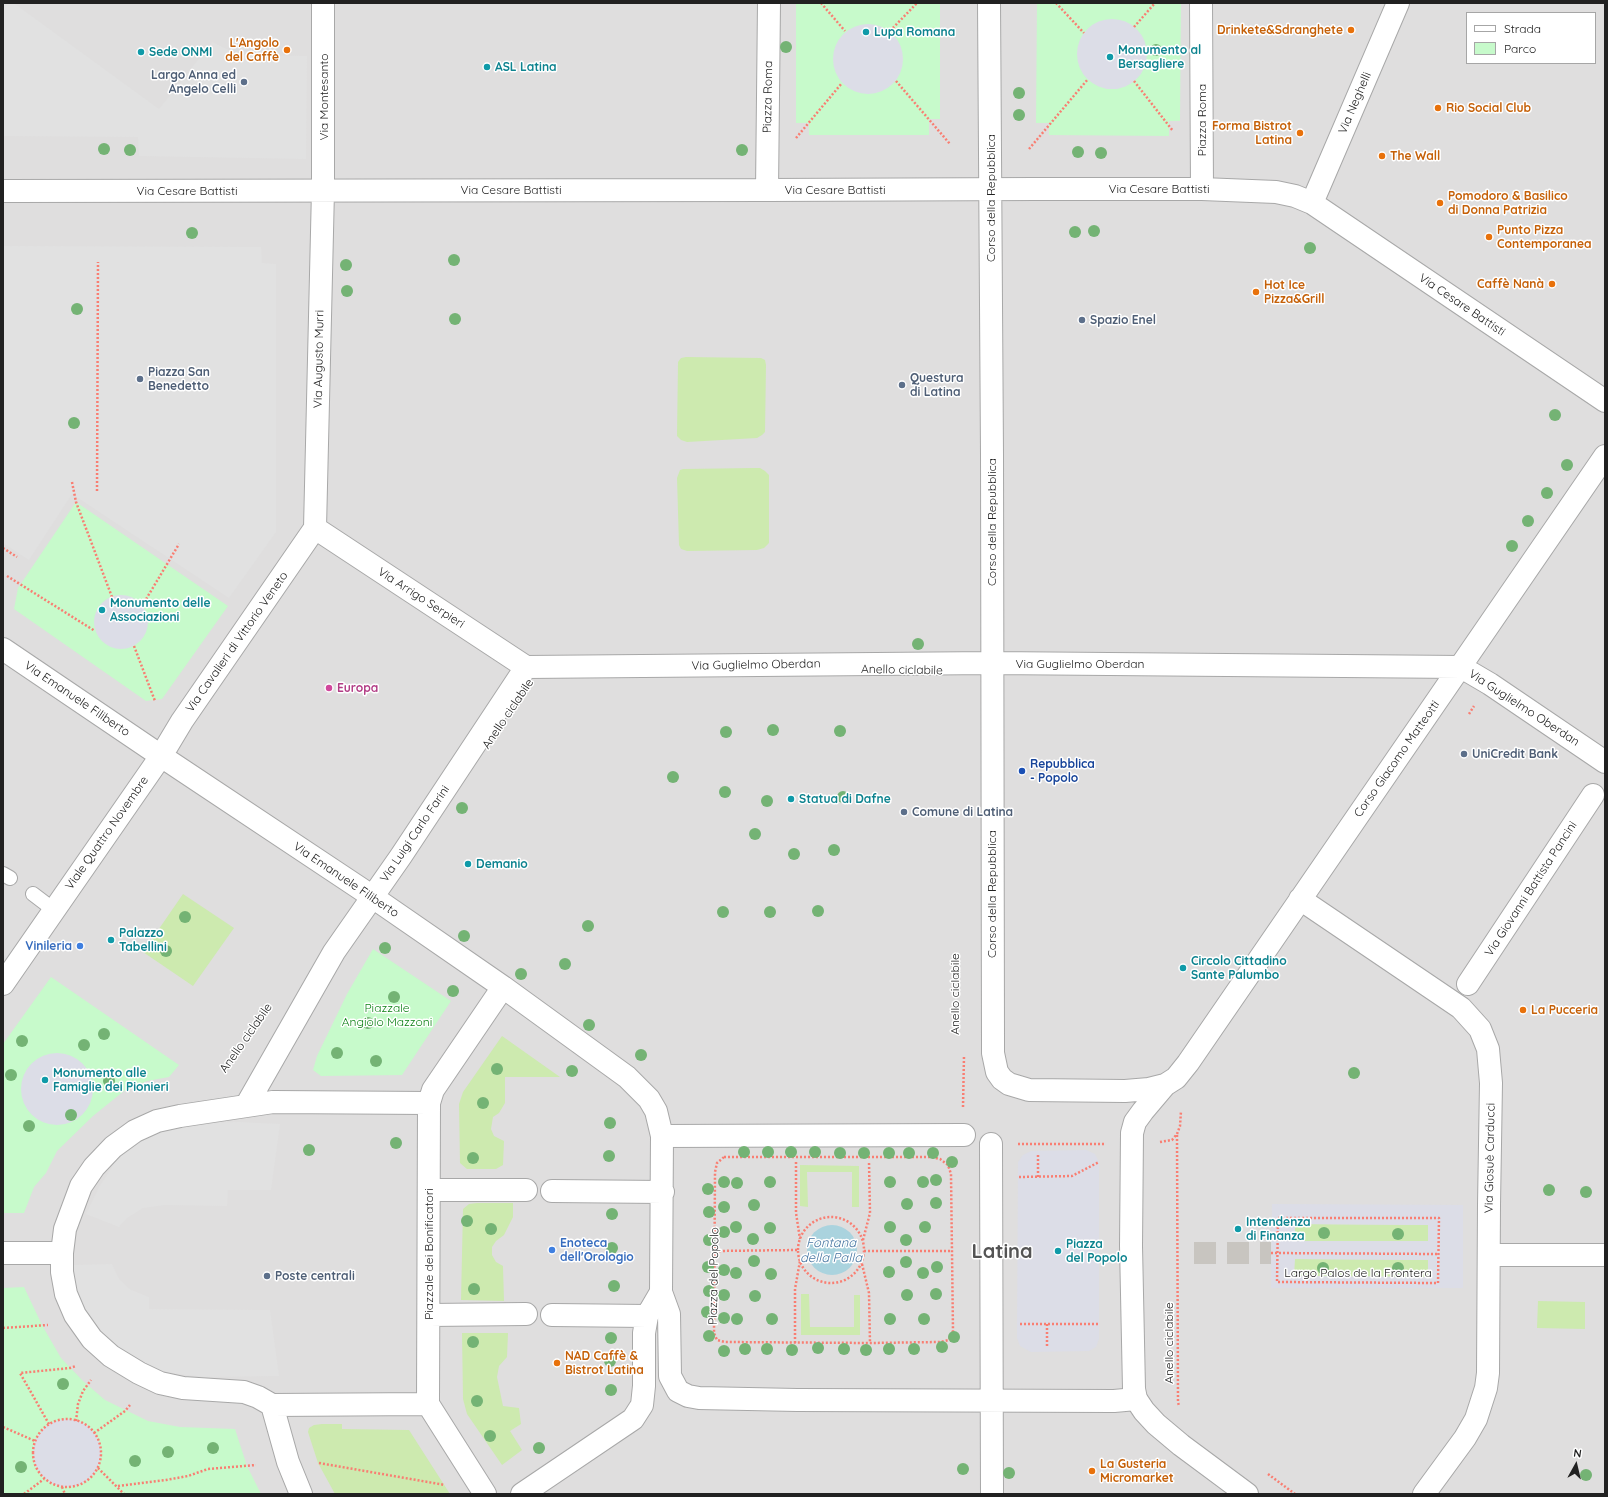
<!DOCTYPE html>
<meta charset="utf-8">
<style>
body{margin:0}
#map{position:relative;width:1608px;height:1497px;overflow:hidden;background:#f2eee8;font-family:Quicksand,sans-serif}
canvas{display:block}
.frame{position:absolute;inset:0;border:4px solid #212121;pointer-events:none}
.legend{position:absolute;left:1466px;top:12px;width:130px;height:52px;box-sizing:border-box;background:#fff;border:1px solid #a6a6a6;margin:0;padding:5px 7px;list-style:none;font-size:12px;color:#212121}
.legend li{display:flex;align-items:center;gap:8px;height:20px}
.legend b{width:20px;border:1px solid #a6a6a6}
.north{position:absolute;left:1556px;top:1445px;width:40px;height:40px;-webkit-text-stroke:3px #fff;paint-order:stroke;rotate:8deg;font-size:11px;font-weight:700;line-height:16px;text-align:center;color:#212121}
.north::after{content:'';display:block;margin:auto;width:14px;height:18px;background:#212121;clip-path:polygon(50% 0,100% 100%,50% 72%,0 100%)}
</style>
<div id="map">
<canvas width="1608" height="1497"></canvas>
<div class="frame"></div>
<ul class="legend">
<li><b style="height:5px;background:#fff"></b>Strada</li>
<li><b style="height:11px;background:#c7facb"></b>Parco</li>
</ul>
<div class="north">N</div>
</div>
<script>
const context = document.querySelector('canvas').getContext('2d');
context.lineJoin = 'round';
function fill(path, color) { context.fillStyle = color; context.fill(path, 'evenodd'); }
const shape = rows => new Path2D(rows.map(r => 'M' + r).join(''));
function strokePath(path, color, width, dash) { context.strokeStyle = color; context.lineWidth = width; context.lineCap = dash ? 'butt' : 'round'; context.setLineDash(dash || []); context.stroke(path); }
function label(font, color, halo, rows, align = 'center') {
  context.font = font + ' Quicksand,sans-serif'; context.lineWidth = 3; context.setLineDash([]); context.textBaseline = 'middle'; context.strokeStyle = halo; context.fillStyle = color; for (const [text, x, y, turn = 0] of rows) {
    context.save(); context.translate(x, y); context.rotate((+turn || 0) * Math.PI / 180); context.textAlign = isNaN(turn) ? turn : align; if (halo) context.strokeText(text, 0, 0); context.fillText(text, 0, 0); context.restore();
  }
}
const residential = shape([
 [3,3,1605,3,1605,1494,3,1494],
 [1467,13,1595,13,1595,63,1467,63]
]);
const grass = shape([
 [686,357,761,358,765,360,766,365,765,432,762,435,757,438,687,442,681,440,677,436,678,362,681,358],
 [753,468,760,468,765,471,769,475,769,543,764,548,757,550,687,551,681,549,679,545,677,478,680,470,683,469],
 [183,894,234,928,193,986,143,952],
 [502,1036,560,1077,505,1077,505,1103,499,1113,493,1117,491,1129,494,1136,504,1141,503,1165,496,1169,467,1169,460,1163,459,1104,463,1092],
 [800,1165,859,1166,859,1207,852,1207,852,1172,807,1172,808,1207,800,1206],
 [477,1203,513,1203,513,1217,504,1235,496,1241,492,1247,492,1255,496,1262,503,1266,504,1301,461,1300,463,1209,469,1204],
 [1295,1224,1428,1225,1428,1242,1295,1241],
 [1294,1259,1428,1260,1428,1277,1294,1276],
 [801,1294,809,1294,810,1327,854,1327,854,1295,860,1295,860,1335,801,1335],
 [1538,1301,1585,1302,1585,1329,1537,1328],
 [462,1333,508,1333,507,1357,499,1366,497,1377,503,1406,519,1408,521,1424,510,1431,522,1450,502,1465,467,1414,463,1399],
 [322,1424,342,1424,342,1429,409,1430,450,1494,335,1494,318,1463,308,1432,309,1428,314,1425]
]);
const park = shape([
 [796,3,940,3,940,119,929,119,929,135,809,135,809,123,796,123],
 [1037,3,1181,3,1180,121,1169,121,1169,136,1049,135,1049,123,1036,123],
 [76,502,228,606,162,699,146,701,14,609,18,588],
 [373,949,451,1001,402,1075,321,1076,313,1070,317,1056,347,994],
 [51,977,179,1065,169,1077,147,1081,124,1091,93,1116,57,1151,46,1173,34,1187,24,1213,3,1213,3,1044],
 [24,1287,42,1325,61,1358,83,1381,105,1400,148,1421,180,1427,235,1429,247,1466,261,1494,3,1494,3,1288]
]);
const parking = shape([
 [3,3,15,4,159,109,212,42,239,55,307,56,306,159,139,156,138,137,3,136],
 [3,246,261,247,262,263,276,264,276,532,229,598,72,494,29,560,3,543],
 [239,1122,280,1124,271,1190,228,1190,227,1206,164,1205,143,1208,127,1218,119,1227,86,1214,99,1187,114,1164,128,1148,143,1138,158,1132,199,1123],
 [112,1264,119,1279,131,1290,149,1297,149,1309,270,1310,279,1376,205,1377,179,1374,161,1371,142,1363,125,1352,109,1340,89,1318,79,1300,73,1283,72,1265]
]);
const plaza = shape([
 '1077 54a35 35 0 1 1 70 0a35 35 0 1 1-70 0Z',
 '833 59a35 35 0 1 1 70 0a35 35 0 1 1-70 0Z',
 '94 622a27 27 0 1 1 54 0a27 27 0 1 1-54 0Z',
 '21 1089a36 36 0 1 1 72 0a36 36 0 1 1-72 0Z',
 [1086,1150,1095,1154,1099,1162,1099,1339,1096,1347,1089,1351,1031,1352,1020,1346,1017,1338,1018,1162,1023,1155,1031,1151],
 [1272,1204,1463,1205,1463,1288,1271,1288],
 [1295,1224,1428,1225,1428,1241,1295,1241],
 [1295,1259,1428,1260,1428,1277,1294,1276],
 '33 1453a34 34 0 1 1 68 0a34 34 0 1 1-68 0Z'
]);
const water = shape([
 '807 1250a25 25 0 1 1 50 0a25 25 0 1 1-50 0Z'
]);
const pedestrianTunnel = shape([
 [1194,1253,1271,1253]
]);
const path = shape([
 [821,3,845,31],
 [1056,3,1084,33],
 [1134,27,1155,3],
 [890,31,917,3],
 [896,81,950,144],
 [1134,81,1173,131],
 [796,138,842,83],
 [1029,149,1088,79],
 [72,482,76,502,112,597],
 [97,491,98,262],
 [3,548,17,557],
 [7,576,95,631],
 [142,606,179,544],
 [134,646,155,701],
 [1469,714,1474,706],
 [963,1107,964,1056],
 [1177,1135,1178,1402,1179,1406],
 [1160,1142,1172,1140,1177,1134,1180,1126,1181,1111],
 [1018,1144,1105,1144],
 [724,1157,932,1157,940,1159,948,1165,951,1174,953,1331,949,1340,940,1342,870,1343,725,1342,717,1340,714,1333,715,1172,717,1163,724,1157],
 [796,1162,796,1213,800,1239],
 [1019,1177,1072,1176,1099,1162],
 [1038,1177,1038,1154],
 '798 1250a33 33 0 1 1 66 0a33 33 0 1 1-66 0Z',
 [1278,1218,1439,1218,1438,1283,1277,1282,1278,1218],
 [863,1240,870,1213,869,1162],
 [715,1251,798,1250],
 [864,1251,951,1251],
 [1271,1253,1439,1254],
 [862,1264,869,1293,870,1343],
 [1020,1324,1099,1324],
 [3,1328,48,1325],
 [795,1343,795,1289,800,1261],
 [1047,1346,1047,1324],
 '33 1453a34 34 0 1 1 68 0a34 34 0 1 1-68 0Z',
 [76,1421,78,1404,83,1391,91,1380],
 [49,1424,20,1373,70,1368,76,1366],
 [3,1427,35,1441],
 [94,1433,125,1411,130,1405],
 [319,1463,445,1485],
 [98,1468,124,1494],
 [1268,1474,1295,1494],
 [118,1486,166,1480,188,1476,208,1469,256,1465],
 [62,1487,65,1494],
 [24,1494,44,1479]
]);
const service = shape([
 [3,874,10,878],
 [33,894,54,910]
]);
const pedestrian = shape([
 [1468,984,1593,795],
 [662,1136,964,1135],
 [991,1144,992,1494],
 [661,1292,669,1314,670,1376,678,1391,688,1396,699,1398,797,1400,1114,1401,1136,1399]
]);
const minor = shape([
 [989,3,992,454,993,1041,993,1053,997,1072,1002,1079,1009,1084,1029,1090,1125,1091,1149,1089,1165,1085,1176,1078,1188,1063,1605,456],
 [1201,3,1202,189],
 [767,190,769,3],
 [3,191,767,190,1036,189,1202,189,1276,192,1295,196,1312,203,1605,401],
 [1312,203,1398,3],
 [315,528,323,190,323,3],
 [315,528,526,667],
 [3,649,161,756,361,889,503,987,627,1077,649,1099,656,1111,662,1136,661,1292,647,1316,644,1333,644,1386,642,1405,633,1419,522,1494],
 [526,667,992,663,1461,667,1490,684,1605,762],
 [1300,899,1461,1008,1480,1029,1488,1049,1491,1083,1489,1205,1488,1373,1486,1388,1476,1419,1465,1438,1424,1494],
 [3,984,161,756,182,721,315,528],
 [1165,1085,1143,1111,1135,1122,1132,1133,1131,1246,1134,1389,1136,1399,1144,1411,1156,1424,1181,1445,1247,1494],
 [246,1106,334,952,401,856,526,667],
 [429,1190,526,1190],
 [552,1191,663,1192],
 [3,1253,62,1253],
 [1489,1255,1605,1255],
 [429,1315,526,1314],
 [552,1315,647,1316],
 [428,1404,272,1405,258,1397,244,1392,183,1388,160,1383,139,1373,111,1356,92,1339,75,1315,66,1294,62,1272,62,1253,65,1229,81,1186,94,1167,113,1147,135,1131,157,1121,180,1116,273,1102,429,1103],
 [272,1405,288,1462,301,1494],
 [485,1494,428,1404,429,1103,433,1090,503,987]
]);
const trees = [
 [786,47],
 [1156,50],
 [1019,93],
 [1019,115],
 [104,149],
 [130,150],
 [742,150],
 [1078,152],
 [1101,153],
 [1094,231],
 [1075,232],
 [192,233],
 [1310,248],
 [454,260],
 [346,265],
 [347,291],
 [77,309],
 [455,319],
 [1555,415],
 [74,423],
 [1567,465],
 [1547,493],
 [1528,521],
 [1512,546],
 [918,644],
 [773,730],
 [840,731],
 [726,732],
 [673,777],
 [725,792],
 [843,797],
 [767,801],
 [462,808],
 [755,834],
 [834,850],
 [794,854],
 [818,911],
 [723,912],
 [770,912],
 [185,917],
 [588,926],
 [464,936],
 [385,948],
 [166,951],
 [565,964],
 [521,974],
 [453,991],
 [394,997],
 [368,1023],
 [589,1025],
 [104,1034],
 [22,1041],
 [84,1045],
 [337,1053],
 [641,1055],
 [376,1061],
 [497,1069],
 [572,1071],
 [1354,1073],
 [11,1075],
 [109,1081],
 [483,1103],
 [71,1115],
 [610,1123],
 [29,1126],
 [396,1143],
 [309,1150],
 [744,1152],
 [768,1152],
 [791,1152],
 [815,1152],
 [840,1153],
 [864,1153],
 [889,1153],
 [909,1153],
 [933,1153],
 [609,1156],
 [473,1158],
 [952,1162],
 [936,1180],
 [724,1182],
 [770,1182],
 [890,1182],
 [923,1182],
 [737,1183],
 [708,1189],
 [1549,1190],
 [1586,1192],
 [936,1203],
 [907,1204],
 [754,1205],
 [724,1207],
 [709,1212],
 [612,1214],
 [467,1221],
 [736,1227],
 [890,1227],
 [925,1227],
 [770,1228],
 [491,1229],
 [724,1232],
 [1324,1233],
 [1398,1234],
 [753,1239],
 [709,1240],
 [906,1240],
 [612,1248],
 [754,1261],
 [906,1262],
 [708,1267],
 [937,1267],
 [1323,1268],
 [1398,1268],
 [724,1270],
 [889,1272],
 [736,1273],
 [923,1273],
 [771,1274],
 [614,1286],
 [474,1289],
 [709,1291],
 [936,1294],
 [724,1295],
 [907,1295],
 [755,1296],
 [707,1312],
 [724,1318],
 [737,1319],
 [772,1319],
 [890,1319],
 [924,1319],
 [709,1336],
 [954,1337],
 [611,1338],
 [473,1342],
 [942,1347],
 [818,1348],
 [745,1349],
 [767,1349],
 [844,1349],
 [889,1349],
 [914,1349],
 [792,1350],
 [866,1350],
 [724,1351],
 [610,1361],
 [63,1384],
 [611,1390],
 [477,1401],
 [490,1436],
 [213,1448],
 [539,1448],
 [168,1452],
 [135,1461],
 [21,1467],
 [963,1469],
 [1009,1473],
 [1586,1475]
];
const markers = [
 [1351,30,4,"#e8710a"],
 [866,32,4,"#0f9aa8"],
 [287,50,4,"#e8710a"],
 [141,52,4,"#0f9aa8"],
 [1110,57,4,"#0f9aa8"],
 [487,67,4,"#0f9aa8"],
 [244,82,4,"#5c6f8a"],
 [1438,108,4,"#e8710a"],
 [1300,133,4,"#e8710a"],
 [1382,156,4,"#e8710a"],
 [1440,203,4,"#e8710a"],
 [1489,237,4,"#e8710a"],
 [1552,284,4,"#e8710a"],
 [1256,292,4,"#e8710a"],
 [1082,320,4,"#5c6f8a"],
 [140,379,4,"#5c6f8a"],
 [902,385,4,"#5c6f8a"],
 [102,610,4,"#0f9aa8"],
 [329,688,4,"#d1479c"],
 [1464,754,4,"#5c6f8a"],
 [1022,771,4,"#1a4fb4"],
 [791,799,4,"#0f9aa8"],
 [904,812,4,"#5c6f8a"],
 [468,864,4,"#0f9aa8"],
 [111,940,4,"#0f9aa8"],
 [80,946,4,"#3f7fe0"],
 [1183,968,4,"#0f9aa8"],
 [1523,1010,4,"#e8710a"],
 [45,1080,4,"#0f9aa8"],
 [1238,1229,4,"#0f9aa8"],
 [552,1250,4,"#3f7fe0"],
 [1058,1251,4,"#0f9aa8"],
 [267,1276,4,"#5c6f8a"],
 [557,1363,4,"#e8710a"],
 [1092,1471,4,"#e8710a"]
];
const foodNames = [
 ["Drinkete&Sdranghete",1343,30,"right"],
 ["L'Angolo",279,43,"right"],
 ["del Caffè",279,57,"right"],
 ["Rio Social Club",1446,108],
 ["Forma Bistrot",1292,126,"right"],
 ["Latina",1292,140,"right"],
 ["The Wall",1390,156],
 ["Pomodoro & Basilico",1448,196],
 ["di Donna Patrizia",1448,210],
 ["Punto Pizza",1497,230],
 ["Contemporanea",1497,244],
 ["Caffè Nanà",1544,284,"right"],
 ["Hot Ice",1264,285],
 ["Pizza&Grill",1264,299],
 ["La Pucceria",1531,1010],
 ["NAD Caffè &",565,1356],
 ["Bistrot Latina",565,1370],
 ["La Gusteria",1100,1464],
 ["Micromarket",1100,1478]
];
const cultureNames = [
 ["Lupa Romana",874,32],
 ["Monumento al",1118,50],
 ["Bersagliere",1118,64],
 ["Sede ONMI",149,52],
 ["ASL Latina",495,67],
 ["Monumento delle",110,603],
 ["Associazioni",110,617],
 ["Statua di Dafne",799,799],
 ["Demanio",476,864],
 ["Palazzo",119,933],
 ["Tabellini",119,947],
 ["Circolo Cittadino",1191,961],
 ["Sante Palumbo",1191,975],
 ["Monumento alle",53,1073],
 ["Famiglie dei Pionieri",53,1087],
 ["Intendenza",1246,1222],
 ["di Finanza",1246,1236],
 ["Piazza",1066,1244],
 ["del Popolo",1066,1258]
];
const serviceNames = [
 ["Largo Anna ed",236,75,"right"],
 ["Angelo Celli",236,89,"right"],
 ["Spazio Enel",1090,320],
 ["Piazza San",148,372],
 ["Benedetto",148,386],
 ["Questura",910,378],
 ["di Latina",910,392],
 ["UniCredit Bank",1472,754],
 ["Comune di Latina",912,812],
 ["Poste centrali",275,1276]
];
const streetNames = [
 ["Via Montesanto",324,97,-90],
 ["Piazza Roma",768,97,-89],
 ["Via Neghelli",1355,103,-67],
 ["Piazza Roma",1202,120,-90],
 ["Via Cesare Battisti",1159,189],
 ["Via Cesare Battisti",511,190],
 ["Via Cesare Battisti",835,190],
 ["Via Cesare Battisti",187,191],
 ["Corso della Repubblica",991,198,-90],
 ["Via Cesare Battisti",1462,305,34],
 ["Via Augusto Murri",319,359,-89],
 ["Corso della Repubblica",992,522,-90],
 ["Via Arrigo Serpieri",421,598,33],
 ["Via Cavalieri di Vittorio Veneto",237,642,-55],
 ["Via Guglielmo Oberdan",1080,664],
 ["Via Guglielmo Oberdan",756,665,-1],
 ["Anello ciclabile",902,670,1],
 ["Via Emanuele Filiberto",77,699,34],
 ["Via Guglielmo Oberdan",1524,708,33],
 ["Anello ciclabile",508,714,-56],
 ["Corso Giacomo Matteotti",1397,759,-55],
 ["Viale Quattro Novembre",107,833,-55],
 ["Via Luigi Carlo Farini",415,834,-56],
 ["Via Emanuele Filiberto",346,880,34],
 ["Via Giovanni Battista Pancini",1531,889,-57],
 ["Corso della Repubblica",992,894,-90],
 ["Anello ciclabile",955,994,-90],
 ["Anello ciclabile",246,1038,-55],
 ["Via Giosuè Carducci",1490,1158,-89],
 ["Piazzale dei Bonificatori",429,1254,-90],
 ["Largo Palos de la Frontera",1358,1273],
 ["Piazza del Popolo",714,1276,-89],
 ["Anello ciclabile",1169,1343,-90]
];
const hotelNames = [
 ["Europa",337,688]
];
const transitNames = [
 ["Repubblica",1030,764],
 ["- Popolo",1030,778]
];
const shopNames = [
 ["Vinileria",72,946],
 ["Enoteca",560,1243,"left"],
 ["dell'Orologio",560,1257,"left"]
];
const parkNames = [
 ["Piazzale",387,1008],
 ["Angiolo Mazzoni",387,1022]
];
const waterNames = [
 ["Fontana",831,1243],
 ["della Palla",831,1258]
];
const townNames = [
 ["Latina",1002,1252]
];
fill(residential, '#dfdede');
fill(grass, '#cdeaaf');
fill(park, '#c7facb');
fill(parking, '#e1e1e1');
fill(plaza, '#dcdde7');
fill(water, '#aad3de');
strokePath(pedestrianTunnel, '#c8c5c0', 22, [22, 11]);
strokePath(service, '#a8a8a8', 16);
strokePath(pedestrian, '#a8a8a8', 24);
strokePath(minor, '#a8a8a8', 24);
strokePath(path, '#f97e72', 2.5, [2, 2]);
strokePath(service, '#fff', 14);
strokePath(pedestrian, '#fff', 22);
strokePath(minor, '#fff', 22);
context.fillStyle = '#74b374';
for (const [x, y] of trees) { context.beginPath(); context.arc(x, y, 6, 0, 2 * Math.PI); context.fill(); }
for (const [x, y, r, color] of markers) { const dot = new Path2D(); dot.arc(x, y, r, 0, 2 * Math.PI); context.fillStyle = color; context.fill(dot); strokePath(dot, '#fff', 1.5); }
label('bold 12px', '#c56008', '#fff', foodNames, 'left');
label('bold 12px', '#0d838f', '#fff', cultureNames, 'left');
label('bold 12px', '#4e5e75', '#fff', serviceNames, 'left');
label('12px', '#212121', '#fff', streetNames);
label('bold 12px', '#b23c85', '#fff', hotelNames, 'left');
label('bold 12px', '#164399', '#fff', transitNames, 'left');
label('bold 12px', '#366cbe', '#fff', shopNames, 'right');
label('12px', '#0d8215', '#fff', parkNames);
label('italic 13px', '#4776a2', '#fff', waterNames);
label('bold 20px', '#545454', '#fff', townNames);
</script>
